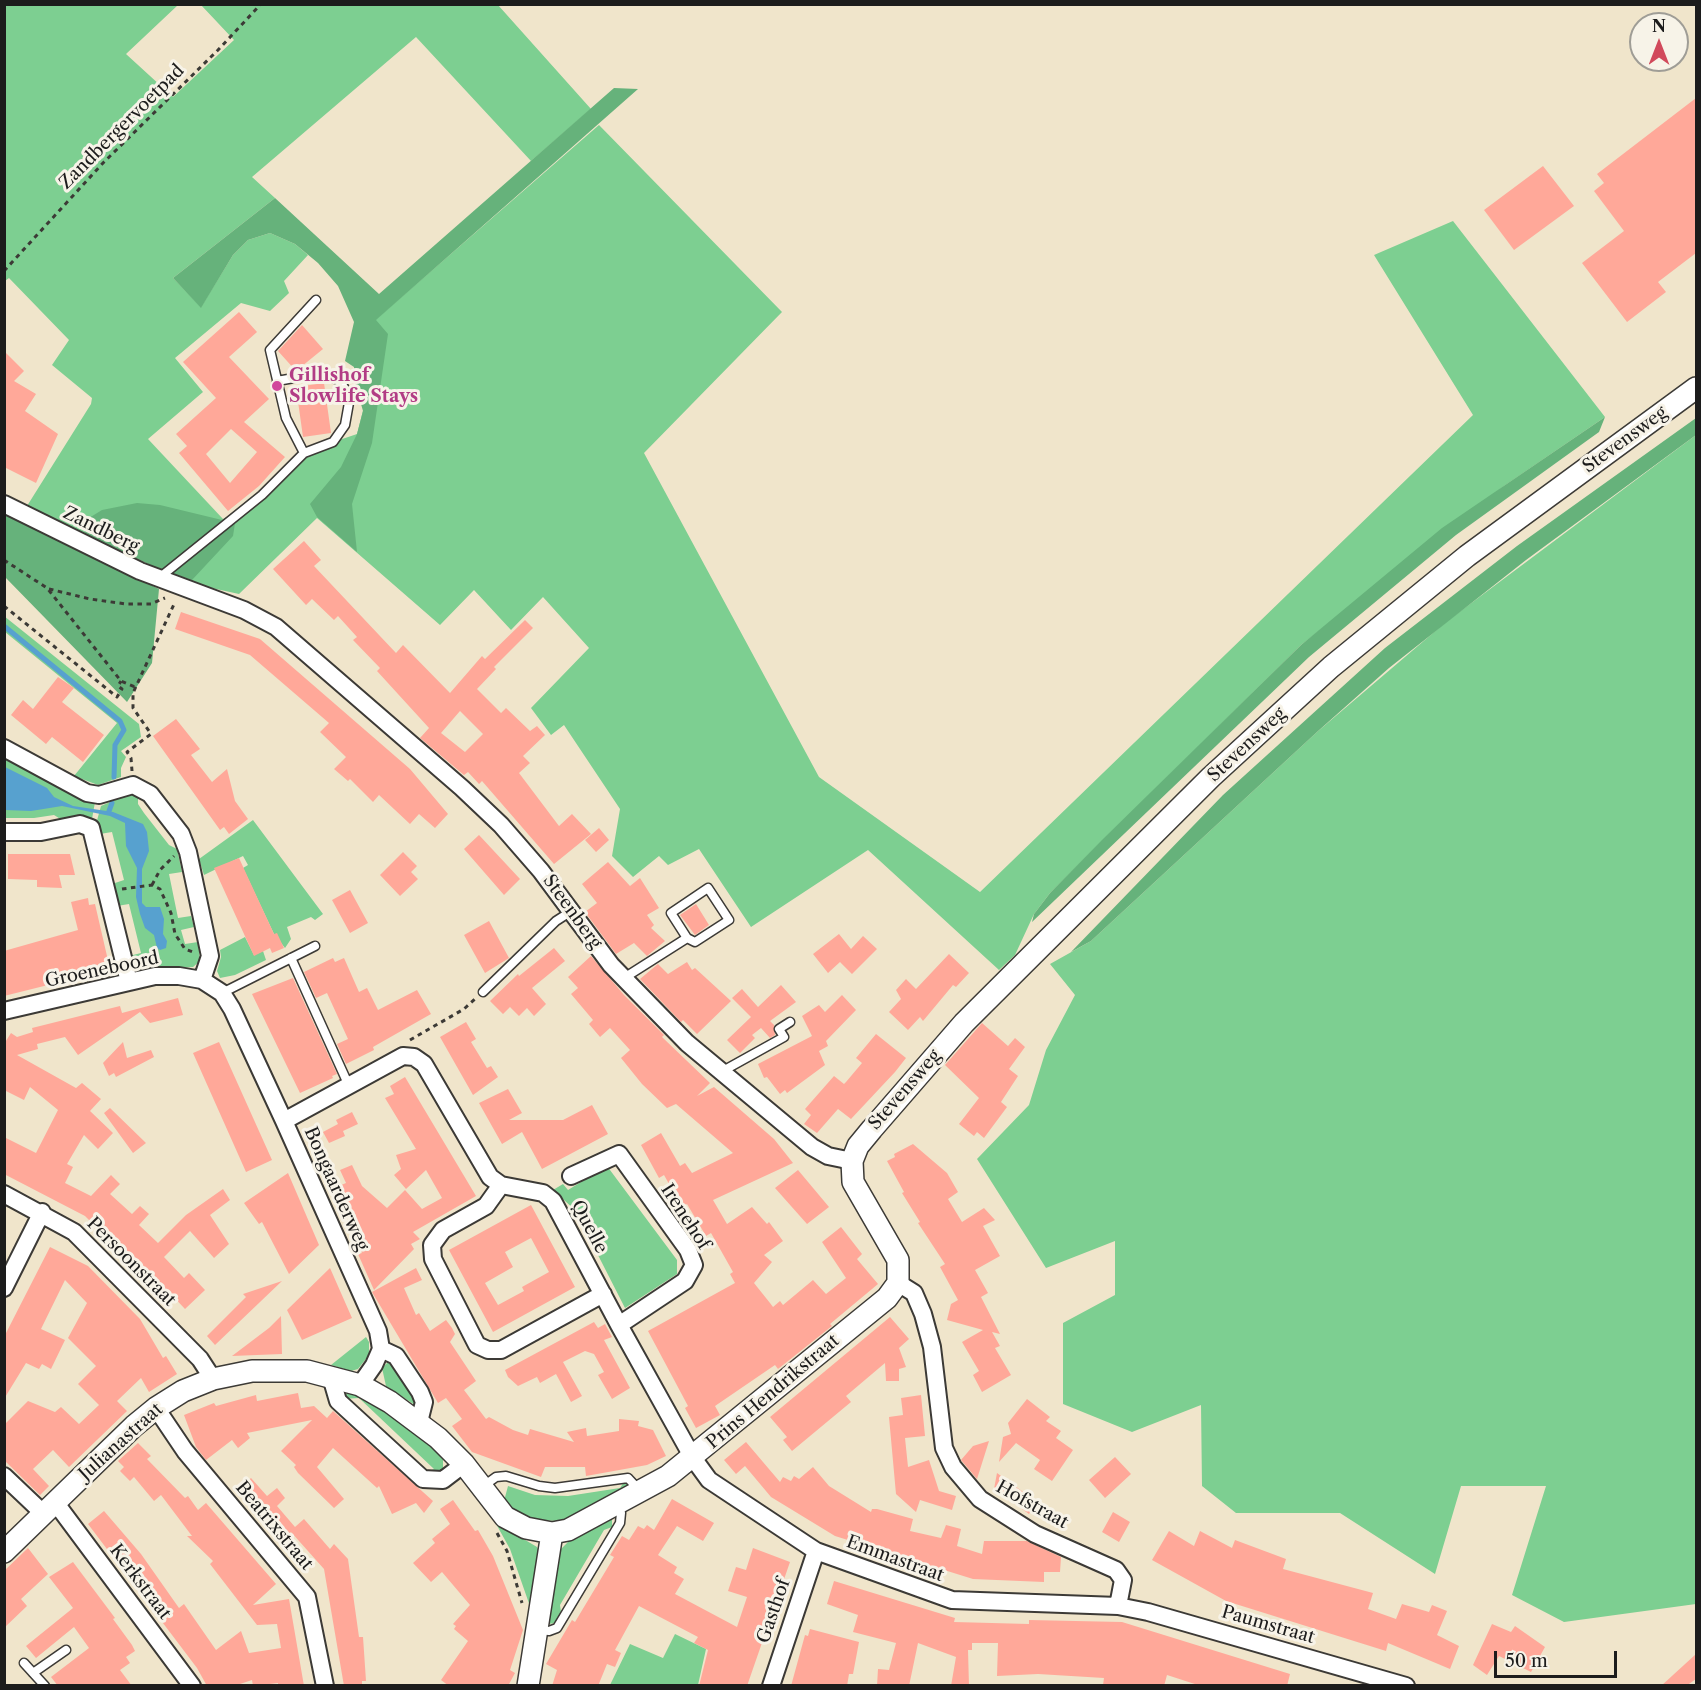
<!DOCTYPE html>
<style>
body{margin:0}
#map{position:relative;width:1701px;height:1690px;overflow:hidden;background:#f0e5cb;font-family:"Libre Caslon Text",serif}
canvas{display:block}
.frame{position:absolute;inset:0;border:6px solid #1c1c1c;pointer-events:none}
.north{position:absolute;left:1629px;top:12px;width:60px;height:60px;box-sizing:border-box;background:#f7f3e8;border:2px solid #9f9d96;border-radius:50%;rotate:0deg;font-size:16px;font-weight:700;line-height:24px;text-align:center;color:#1c1c1c}
.north::after{content:'';display:block;margin:auto;width:21px;height:27px;background:#d1495b;clip-path:polygon(50% 0,100% 100%,50% 72%,0 100%)}
.scale{position:absolute;left:1494px;top:1651px;width:123px;height:27px;box-sizing:border-box;border:3px solid #1c1c1c;border-top:0;padding-left:8px;font-size:18px;line-height:21px;white-space:nowrap;color:#1c1c1c;-webkit-text-stroke:4px #f7f3e8;paint-order:stroke}
</style>
<div id="map">
<canvas width="1701" height="1690"></canvas>
<div class="frame"></div>
<div class="north">N</div>
<div class="scale">50 m</div>
</div>
<script>
const context = document.querySelector('canvas').getContext('2d');
context.lineJoin = 'round';
function fill(path, color) { context.fillStyle = color; context.fill(path, 'evenodd'); }
const shape = rows => new Path2D(rows.map(r => 'M' + r).join(''));
function strokePath(path, color, width, dash) { context.strokeStyle = color; context.lineWidth = width; context.lineCap = dash ? 'butt' : 'round'; context.setLineDash(dash || []); context.stroke(path); }
function label(font, color, halo, rows, align = 'center') {
  context.font = font + ' "Libre Caslon Text",serif'; context.lineWidth = 6; context.setLineDash([]); context.textBaseline = 'middle'; context.strokeStyle = halo; context.fillStyle = color; for (const [text, x, y, turn = 0] of rows) {
    context.save(); context.translate(x, y); context.rotate((+turn || 0) * Math.PI / 180); context.textAlign = isNaN(turn) ? turn : align; if (halo) context.strokeText(text, 0, 0); context.fillText(text, 0, 0); context.restore();
  }
}
const green = shape([
 [5,5,178,5,126,54,173,97,234,40,201,5,498,5,591,109,531,161,416,37,252,177,275,198,173,278,201,307,233,255,248,240,270,233,295,244,308,255,284,281,289,293,270,311,241,303,175,358,203,392,148,439,223,519,245,507,295,455,357,434,368,391,375,320,599,125,782,312,644,453,819,777,980,892,1473,415,1374,255,1453,221,1605,417,1504,486,1301,645,1050,893,1034,914,1015,955,999,970,868,850,751,927,699,849,668,865,659,856,633,877,612,856,620,809,564,725,551,735,531,708,589,648,543,597,511,630,474,590,440,625,317,518,239,594,207,587,153,566,27,506,91,404,92,398,52,365,69,340,9,278,5,281],
 [1696,435,1696,1604,1564,1622,1512,1595,1546,1486,1461,1486,1435,1574,1340,1513,1236,1513,1202,1486,1201,1405,1132,1432,1063,1404,1063,1323,1115,1295,1115,1241,1046,1268,977,1159,1029,1105,1046,1050,1075,995,1050,964,1091,941,1317,732,1446,622],
 [4,616,139,724,141,737,121,751,126,757,121,768,121,777,98,785,74,776,117,723,5,632],
 [4,755,95,802,92,819,76,815,62,820,54,815,34,818,5,818],
 [128,794,138,796,138,804,144,813,169,845,177,849,182,872,169,874,178,918,191,916,194,927,181,930,185,944,198,942,200,961,193,967,140,970,131,965,129,956,141,953,129,904,117,906,112,884,124,880,112,832,100,834,96,824,101,806],
 [253,820,323,914,315,920,311,917,287,927,291,939,285,948,274,934,243,868,248,865,243,856,204,875,199,859],
 [245,937,254,955,263,951,266,960,235,975,220,978,217,971,221,957,220,950],
 [607,1166,677,1260,677,1274,625,1308,575,1210,553,1190,563,1184,568,1190],
 [366,1337,369,1342,369,1355,358,1369,351,1371,331,1365],
 [391,1359,419,1399,418,1407,386,1386,382,1368],
 [347,1393,358,1396,395,1415,422,1438,443,1459,443,1471,438,1474,425,1473,434,1469,359,1398,343,1399],
 [624,1482,630,1486,564,1521,534,1520,514,1510,504,1501,508,1486,535,1495,568,1496,620,1488],
 [612,1519,612,1527,604,1530,560,1605,561,1612,555,1623,549,1624,560,1550,572,1538],
 [495,1522,537,1547,540,1554,532,1612,510,1549],
 [675,1634,706,1649,698,1685,610,1685,630,1644,663,1658]
]);
const forest = shape([
 [614,88,638,89,376,320,388,334,372,443,352,504,357,552,317,517,310,504,341,467,357,434,363,411,354,379,354,367,345,361,354,322,338,286,318,263,295,244,270,233,248,240,233,255,201,308,173,278,275,198,379,294],
 [1605,417,1599,432,1456,535,1309,657,1032,922,1034,914,1050,893,1102,840,1301,645,1442,528],
 [1696,418,1696,435,1526,560,1389,668,1317,732,1091,941,1071,952,1223,795,1385,648,1517,546],
 [137,503,160,505,222,520,229,516,235,523,233,536,192,580,153,566,84,534,89,518,102,510],
 [4,513,159,589,152,663,127,702,5,577]
]);
const water = shape([
 [5,767,47,788,54,797,73,806,113,812,143,824,147,832,149,851,142,869,142,903,146,907,160,907,164,919,163,934,167,941,166,948,160,950,157,948,154,935,145,928,140,914,136,897,137,868,126,846,125,823,110,816,62,806,31,811,5,810]
]);
const stream = shape([
 [4,626,120,721,124,730,115,745,114,777],
 [109,811,112,803]
]);
const building = shape([
 [1696,98,1696,253,1658,282,1666,292,1627,322,1582,263,1624,231,1594,191,1604,183,1597,174],
 [1543,166,1574,206,1514,250,1484,210],
 [239,312,257,332,229,357,269,399,244,422,285,457,259,486,228,511,179,453,187,446,176,434,216,398,183,362],
 [231,429,257,452,230,483,206,454],
 [302,325,323,349,296,371,278,351],
 [4,351,24,371,14,381,36,394,25,411,58,434,36,483,4,467],
 [324,383,331,433,303,437,296,387],
 [304,541,321,560,314,566,396,653,403,645,450,693,482,656,485,659,525,620,533,628,494,667,496,669,477,689,501,713,506,708,530,731,537,726,545,735,523,756,530,763,519,773,559,826,572,814,591,834,554,864,482,781,479,784,468,772,464,775,420,738,429,728,377,671,380,668,353,640,357,637,338,616,334,620,312,599,306,605,273,569],
 [460,711,483,734,465,752,441,733],
 [181,612,260,639,410,769,448,814,435,828,419,814,410,824,379,795,373,802,350,779,348,781,334,769,346,757,320,732,329,723,250,655,175,629],
 [58,677,74,688,62,702,104,735,83,762,52,737,46,744,11,715,23,700,33,709],
 [176,719,200,749,191,755,212,782,227,769,235,801,248,819,229,834,224,827,220,830,153,736],
 [599,828,609,840,596,852,585,840],
 [479,835,520,879,504,895,464,849],
 [403,852,417,866,411,872,418,879,400,896,380,875],
 [8,854,70,854,75,875,59,875,62,888,37,887,37,880,8,879],
 [239,858,274,934,277,933,284,948,272,953,270,948,254,956,214,868],
 [608,862,630,886,640,878,659,908,647,915,654,925,651,928,665,941,647,956,634,943,616,954,585,912,597,903,582,884],
 [350,890,368,923,350,933,332,900],
 [88,898,89,905,95,904,110,969,88,974,86,969,59,977,60,982,4,996,4,951,78,930,71,902],
 [696,904,709,925,695,935,680,915],
 [489,921,509,958,485,973,464,935],
 [839,934,851,949,863,936,877,949,852,974,840,962,828,973,813,954],
 [554,948,565,961,532,988,546,1004,534,1016,527,1008,519,1016,510,1007,503,1014,490,1001,518,974,519,976],
 [949,954,969,973,956,987,953,985,923,1021,920,1017,908,1030,889,1012,901,999,896,990,906,979,916,989],
 [591,956,624,995,664,1035,662,1037,710,1083,697,1096,714,1087,774,1139,793,1163,713,1200,727,1224,752,1207,767,1224,769,1222,783,1241,764,1255,772,1262,754,1283,770,1303,773,1307,780,1301,783,1305,813,1280,826,1294,846,1278,822,1242,841,1227,862,1254,857,1259,878,1284,830,1324,832,1326,778,1369,775,1365,715,1406,720,1415,696,1428,685,1408,688,1406,648,1331,735,1283,730,1274,733,1272,711,1233,706,1236,687,1204,682,1207,664,1175,659,1178,641,1145,661,1133,680,1166,685,1163,692,1173,733,1153,676,1104,667,1108,642,1084,621,1058,630,1050,610,1028,600,1037,589,1024,593,1020,571,994,578,988,568,977],
 [333,958,335,962,344,958,359,992,367,988,378,1010,417,990,431,1014,373,1047,374,1050,346,1064,337,1044,348,1039,327,993,316,998,304,972],
 [687,962,692,970,695,968,731,1001,697,1034,683,1020,681,1022,640,979,658,964,668,974],
 [293,978,337,1074,332,1076,333,1078,300,1093,252,994],
 [781,985,796,1002,770,1021,774,1025,775,1035,770,1038,761,1028,752,1035,755,1038,740,1053,727,1040,751,1017,732,998,742,989,758,1007],
 [842,995,856,1010,826,1041,828,1046,819,1051,825,1065,787,1093,785,1090,780,1094,767,1077,764,1078,758,1064,812,1036,802,1016,819,1005,825,1012],
 [178,998,183,1015,150,1023,140,1012,78,1055,65,1037,37,1044,38,1049,17,1055,76,1088,82,1083,101,1099,90,1111,113,1133,98,1149,84,1135,67,1164,73,1167,65,1183,91,1196,111,1175,120,1184,110,1194,132,1214,140,1206,149,1214,139,1225,158,1243,186,1215,223,1189,230,1200,210,1215,229,1244,214,1258,190,1231,164,1257,184,1278,189,1273,205,1290,185,1309,169,1292,165,1296,85,1216,4,1174,4,1137,36,1153,58,1110,30,1087,24,1100,4,1090,4,1044,11,1033,17,1037,33,1032,32,1028,120,1006,122,1013],
 [466,1022,476,1039,471,1042,487,1068,491,1066,498,1077,473,1095,440,1037],
 [982,1023,1008,1046,1015,1038,1025,1047,1009,1069,1018,1076,1001,1102,1007,1107,984,1138,977,1132,974,1136,959,1124,979,1098,945,1065],
 [876,1034,906,1058,895,1072,851,1119,838,1109,817,1133,804,1124,811,1115,805,1109,834,1076,844,1084,846,1082,862,1063,856,1058],
 [123,1042,127,1058,151,1050,154,1057,116,1077,114,1073,109,1076,103,1063],
 [219,1042,272,1160,246,1172,193,1053],
 [405,1077,476,1196,413,1232,420,1239,411,1244,414,1249,374,1290,358,1254,362,1253,348,1220,354,1218,339,1186,346,1183,340,1170,352,1165,362,1186,387,1208,405,1190,422,1209,442,1198,426,1170,406,1189,394,1175,401,1169,396,1155,416,1149,385,1098,394,1094,390,1086],
 [508,1089,522,1113,509,1120,563,1120,592,1105,608,1134,542,1169,522,1132,502,1144,479,1103],
 [110,1108,146,1143,133,1153,104,1113],
 [352,1112,358,1124,343,1131,345,1136,329,1143,323,1132,338,1124,336,1120],
 [913,1144,947,1173,958,1192,948,1199,962,1222,984,1208,995,1220,983,1226,1000,1256,975,1270,988,1293,981,1297,1000,1334,992,1332,1000,1346,995,1348,1011,1375,982,1392,973,1375,979,1371,962,1342,983,1330,947,1320,951,1304,958,1300,940,1267,945,1264,918,1223,920,1222,902,1193,904,1192,887,1161,895,1157,894,1154],
 [798,1170,829,1207,807,1224,775,1188],
 [288,1173,319,1245,289,1274,262,1222,259,1224,244,1203],
 [531,1205,575,1287,493,1332,449,1250],
 [531,1238,549,1272,522,1287,524,1291,498,1305,485,1283,513,1267,505,1252],
 [50,1247,88,1266,140,1319,163,1358,166,1356,177,1374,149,1392,141,1378,117,1401,127,1411,69,1467,53,1450,33,1469,49,1486,40,1495,5,1461,4,1425,28,1401,55,1412,61,1407,79,1424,99,1405,78,1384,96,1366,68,1338,87,1303,65,1280,41,1329,65,1340,51,1369,42,1364,39,1369,26,1363,4,1399,4,1337],
 [330,1268,352,1318,302,1340,287,1310],
 [416,1268,422,1280,404,1288,416,1315,419,1313,430,1331,446,1320,452,1328,455,1334,450,1342,476,1381,464,1390,486,1419,489,1417,513,1430,528,1435,530,1429,574,1442,567,1432,586,1428,587,1436,619,1431,619,1419,639,1421,638,1426,653,1430,666,1456,647,1465,586,1476,585,1467,545,1467,541,1477,472,1452,452,1426,462,1419,446,1398,438,1403,372,1292],
 [282,1281,215,1345,207,1336,246,1297,243,1294],
 [281,1316,282,1354,232,1356,269,1328],
 [890,1317,909,1339,899,1348,906,1367,899,1369,899,1381,886,1381,885,1363,846,1396,851,1402,792,1451,783,1440,787,1437,770,1417],
 [594,1322,598,1328,605,1324,612,1337,604,1340,630,1388,612,1399,598,1375,604,1372,594,1354,585,1351,563,1362,582,1396,571,1402,556,1374,540,1383,537,1377,518,1386,508,1377,505,1370],
 [298,1393,301,1408,314,1406,327,1418,333,1411,433,1501,424,1513,416,1503,392,1514,379,1486,377,1488,333,1448,317,1467,344,1499,334,1508,298,1473,294,1467,296,1465,281,1451,312,1420,247,1433,250,1438,238,1448,232,1440,206,1460,196,1447,184,1415,214,1403,216,1406,256,1395,257,1401],
 [921,1395,925,1436,905,1438,908,1467,929,1460,939,1491,956,1496,952,1510,920,1500,916,1512,896,1494,889,1417,903,1415,901,1398],
 [1027,1399,1050,1417,1046,1421,1061,1431,1056,1438,1073,1450,1052,1481,1034,1469,1040,1460,1016,1443,999,1462,1003,1437,1011,1434,1008,1423],
 [989,1441,977,1479,961,1460,973,1446],
 [746,1442,780,1482,783,1477,791,1481,794,1476,799,1479,813,1467,829,1486,871,1512,872,1509,877,1509,913,1519,910,1531,941,1538,946,1525,961,1529,957,1546,982,1554,984,1541,1027,1541,1061,1557,1060,1572,1044,1572,1044,1582,973,1579,835,1536,771,1497,745,1466,736,1474,724,1460],
 [138,1443,151,1456,147,1459,185,1498,188,1496,198,1510,206,1503,276,1584,253,1605,289,1599,304,1686,278,1686,278,1683,253,1686,252,1680,234,1686,207,1686,197,1668,88,1524,104,1511,141,1554,179,1608,184,1604,216,1650,241,1631,249,1653,281,1648,277,1624,257,1625,210,1564,213,1561,187,1536,192,1536,161,1495,154,1501,134,1477,130,1481,120,1471,124,1467,118,1461],
 [1115,1457,1131,1474,1105,1498,1089,1480],
 [997,1473,1037,1502,1029,1514,994,1489],
 [251,1478,267,1496,277,1488,285,1498,277,1506,295,1527,304,1519,330,1549,334,1544,348,1559,359,1637,363,1637,366,1681,362,1681,362,1686,344,1686,324,1569,291,1532,283,1539,239,1489],
 [672,1499,714,1523,703,1541,677,1526,658,1555,677,1567,674,1573,684,1579,675,1594,737,1627,747,1597,728,1591,736,1567,746,1570,753,1548,790,1562,747,1686,699,1686,708,1650,694,1643,698,1637,639,1606,615,1650,621,1653,615,1667,607,1664,598,1686,552,1686,557,1670,546,1664,572,1620,575,1622,614,1557,610,1555,622,1536,629,1540,638,1526,644,1529,647,1525,654,1530],
 [453,1500,475,1531,478,1530,493,1556,523,1630,510,1670,515,1673,508,1686,449,1686,441,1680,468,1641,454,1629,456,1626,453,1624,470,1605,442,1572,431,1582,413,1563,435,1543,432,1539,450,1524,440,1509],
 [1113,1512,1130,1522,1119,1542,1102,1532],
 [1169,1531,1194,1546,1200,1531,1232,1548,1235,1540,1286,1559,1283,1569,1373,1593,1368,1609,1396,1619,1402,1604,1429,1612,1432,1605,1447,1611,1437,1635,1459,1646,1450,1669,1388,1643,1386,1651,1226,1601,1152,1560],
 [28,1548,48,1574,21,1599,27,1606,4,1628,4,1571],
 [73,1562,115,1618,113,1619,132,1645,135,1651,126,1657,130,1663,120,1670,132,1686,58,1686,51,1677,89,1648,74,1627,36,1658,26,1646,73,1608,49,1577],
 [834,1581,955,1618,954,1622,1029,1624,1029,1620,1122,1622,1290,1674,1287,1686,1201,1686,1167,1675,1164,1686,1103,1685,1104,1678,1038,1674,997,1676,998,1643,972,1643,972,1650,968,1650,969,1686,951,1686,956,1657,918,1643,909,1686,877,1686,878,1669,889,1670,896,1643,853,1632,858,1615,827,1604],
 [1492,1624,1511,1632,1515,1626,1545,1647,1531,1672,1499,1656,1487,1675,1473,1665],
 [810,1629,859,1642,853,1674,849,1674,847,1686,791,1686,805,1635,808,1636],
 [1696,1654,1696,1679,1686,1686,1661,1686]
]);
const path = shape([
 [4,271,103,163,218,50,261,4],
 [4,560,47,588,121,681,135,687],
 [49,589,90,599,126,604,151,604,165,598],
 [4,606,117,697,122,689,118,686,121,681],
 [132,771,131,758,127,752,151,734,133,708,133,693,175,602],
 [152,885,160,870,174,856],
 [122,889,152,885,160,889,171,913,175,934,185,949,193,952],
 [410,1040,464,1009,475,999],
 [497,1533,507,1551,522,1603]
]);
const service = shape([
 [277,381,322,373,340,381,350,397,345,425,333,442,304,453],
 [159,578,262,495,304,453,286,418,270,350,316,300],
 [291,958,349,1086],
 [624,978,687,938,695,942,729,920,708,888,671,913,687,938],
 [483,992,556,921,570,912],
 [222,993,315,946],
 [721,1072,784,1037,779,1029,790,1022],
 [482,1487,496,1477,506,1476,539,1486,555,1488,628,1478,640,1491],
 [538,1630,549,1631,557,1628,620,1523,621,1513,617,1505],
 [24,1663,45,1686],
 [33,1673,66,1650]
]);
const minor = shape([
 [4,504,140,571,244,610,276,627,462,788,501,825,541,871,611,965,687,1043,812,1147,828,1156,852,1161],
 [4,748,87,793,99,795,133,785,150,794,181,834,188,852,210,956,202,980],
 [4,832,41,832,80,824,91,828,129,982],
 [4,1011,155,976,179,976,202,980,222,993,232,1009,284,1121,378,1331,381,1349,374,1365,360,1385],
 [284,1121,403,1056,414,1057,424,1064,490,1177,501,1185,543,1193,553,1201,619,1325,693,1458,709,1480,816,1551,952,1600,1118,1606,1148,1612,1406,1686],
 [571,1176,619,1154,688,1250,694,1265,685,1281,619,1325],
 [501,1185,486,1206,443,1230,432,1245,433,1259,477,1345,488,1350,501,1350,603,1294],
 [4,1194,74,1232,200,1359,213,1379],
 [898,1283,914,1293,923,1314,932,1347,944,1448,953,1467,980,1499,1035,1534,1116,1570,1123,1580,1118,1606],
 [4,1288,42,1212],
 [381,1349,396,1356,420,1392,424,1402,419,1422],
 [331,1377,338,1401,423,1479,443,1480,464,1464],
 [156,1408,185,1451,307,1597,325,1686],
 [4,1476,44,1514],
 [55,1502,192,1686],
 [771,1686,816,1551]
]);
const tertiary = shape([
 [4,1552,134,1426,156,1408,183,1391,213,1379,252,1371,307,1371,360,1385,390,1402,438,1438,464,1464,505,1517,526,1528,552,1533,568,1530,668,1476,887,1298,898,1283,898,1260,853,1182,852,1161,858,1146,872,1129,964,1023,1211,777,1331,667,1467,556,1696,388],
 [528,1686,552,1533]
]);
const markers = [
 [277,386,6,"#d1479c"]
];
const streetNames = [
 ["Zandbergervoetpad",122,127,-45],
 ["Stevensweg",1625,440,-36],
 ["Zandberg",101,530,26],
 ["Stevensweg",1247,745,-43],
 ["Steenberg",572,912,54],
 ["Groeneboord",102,970,-12],
 ["Stevensweg",905,1090,-49],
 ["Bongaarderweg",336,1189,66],
 ["Irenehof",685,1217,57],
 ["Quelle",589,1227,62],
 ["Persoonstraat",131,1262,45],
 ["Prins Hendrikstraat",773,1392,-40],
 ["Julianastraat",121,1442,-42],
 ["Hofstraat",1032,1505,29],
 ["Beatrixstraat",274,1526,50],
 ["Emmastraat",895,1559,20],
 ["Kerkstraat",140,1582,53],
 ["Gasthof",774,1611,-71],
 ["Paumstraat",1268,1625,16]
];
const hotelNames = [
 ["Gillishof",289,376],
 ["Slowlife Stays",289,397]
];
fill(green, '#7dcf91');
fill(forest, '#66b27b');
fill(water, '#57a1cf');
strokePath(stream, '#57a1cf', 5);
fill(building, '#ffa899');
strokePath(service, '#3c3a36', 11);
strokePath(minor, '#3c3a36', 20);
strokePath(tertiary, '#3c3a36', 24);
strokePath(path, '#3c3a36', 3, [4.5, 4.5]);
strokePath(service, '#fff', 8);
strokePath(minor, '#fff', 16);
strokePath(tertiary, '#fff', 21);
for (const [x, y, r, color] of markers) { const dot = new Path2D(); dot.arc(x, y, r, 0, 2 * Math.PI); context.fillStyle = color; context.fill(dot); strokePath(dot, '#f7f3e8', 2); }
label('18px', '#1c1c1c', '#f7f3e8', streetNames);
label('bold 18px', '#b23c85', '#f7f3e8', hotelNames, 'left');
</script>
